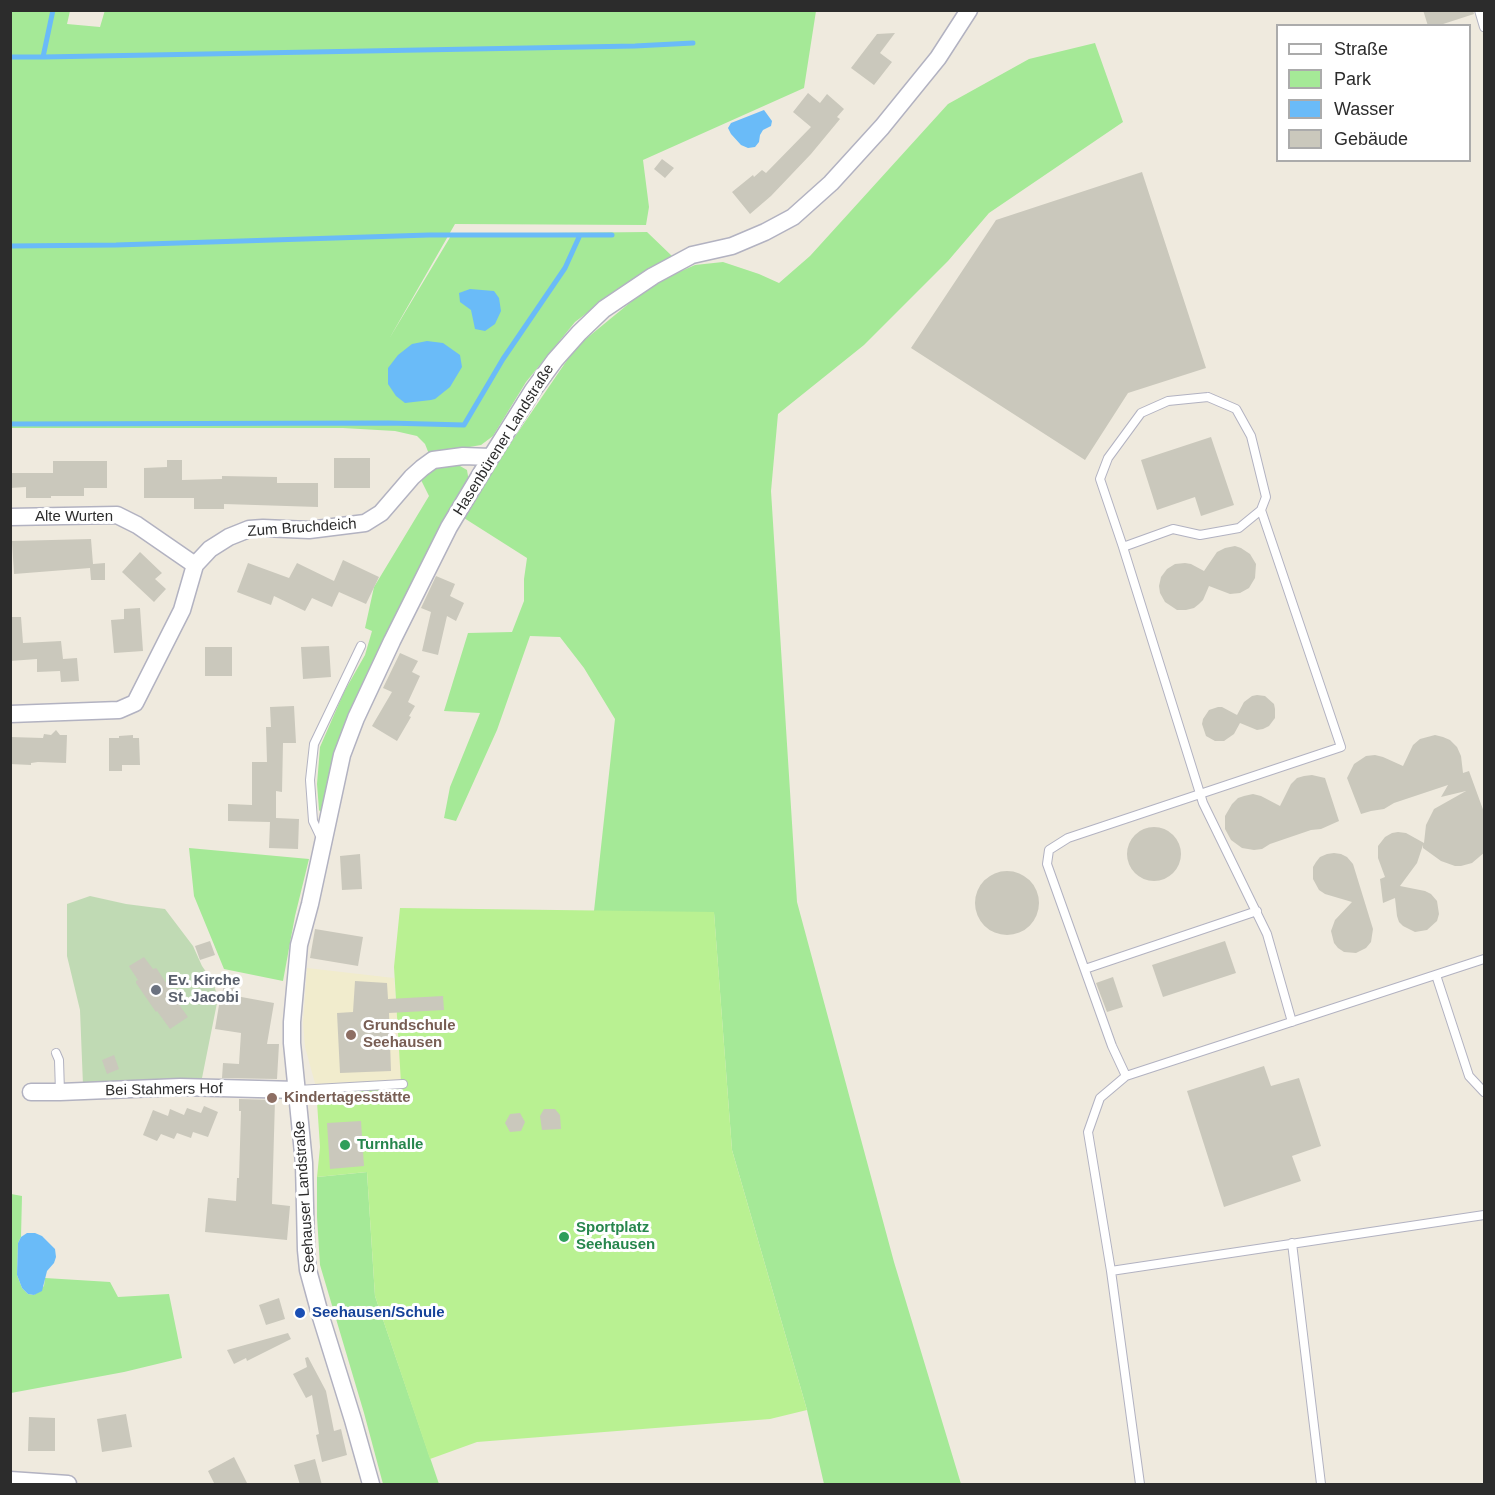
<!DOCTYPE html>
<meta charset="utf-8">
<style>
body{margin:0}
#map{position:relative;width:1495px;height:1495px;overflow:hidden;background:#efeade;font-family:Helvetica,sans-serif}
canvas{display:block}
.frame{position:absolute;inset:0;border:12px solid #2c2c2c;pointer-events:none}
.legend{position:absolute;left:1276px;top:24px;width:195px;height:138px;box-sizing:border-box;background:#fff;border:2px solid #ababab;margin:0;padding:8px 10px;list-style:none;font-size:18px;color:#2c2c2c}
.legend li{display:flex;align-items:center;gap:12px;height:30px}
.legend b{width:30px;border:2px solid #ababab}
</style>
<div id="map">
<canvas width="1495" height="1495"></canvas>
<div class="frame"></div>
<ul class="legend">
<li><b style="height:8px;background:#fff"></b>Straße</li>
<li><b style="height:16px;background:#a5e997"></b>Park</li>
<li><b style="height:16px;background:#6abbf8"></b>Wasser</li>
<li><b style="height:16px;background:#cac8bc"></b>Gebäude</li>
</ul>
</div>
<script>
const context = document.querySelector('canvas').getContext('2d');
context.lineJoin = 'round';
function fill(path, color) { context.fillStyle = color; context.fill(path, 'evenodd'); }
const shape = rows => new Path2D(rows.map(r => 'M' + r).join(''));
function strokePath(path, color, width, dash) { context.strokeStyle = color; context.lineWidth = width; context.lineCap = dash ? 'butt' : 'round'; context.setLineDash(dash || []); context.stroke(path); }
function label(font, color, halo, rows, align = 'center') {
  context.font = font + ' Helvetica,sans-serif'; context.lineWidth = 6; context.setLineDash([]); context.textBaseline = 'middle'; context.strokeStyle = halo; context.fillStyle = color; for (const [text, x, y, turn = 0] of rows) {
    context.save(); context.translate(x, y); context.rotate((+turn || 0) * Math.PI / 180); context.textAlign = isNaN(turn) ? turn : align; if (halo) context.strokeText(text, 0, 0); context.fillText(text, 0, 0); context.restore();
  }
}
const education = shape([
 [307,968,394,978,402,1083,316,1087,305,1047,303,1023]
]);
const green = shape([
 [105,10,816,11,804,88,643,160,649,207,646,225,455,224,389,339,452,234,647,232,672,256,617,290,575,322,526,382,493,436,481,445,429,454,425,444,417,436,395,431,343,428,11,428,11,11,70,11,67,24,100,27],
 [1095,43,1123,122,989,213,948,261,864,345,778,414,771,491,797,902,894,1262,961,1484,824,1484,807,1410,732,1150,714,913,594,911,615,719,584,668,560,637,530,636,497,730,456,821,444,818,450,787,480,713,444,711,468,633,512,632,524,601,524,579,527,558,464,518,497,463,576,347,654,283,695,265,723,262,759,274,779,283,810,256,948,104,1029,59],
 [453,462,467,470,469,482,401,605,343,727,328,780,325,817,319,810,317,784,320,747,344,692,365,655,372,631,365,628,374,587,429,496,420,478,435,466],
 [189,848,309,859,295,916,283,981,224,969,194,896],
 [367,1172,375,1296,439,1484,383,1484,364,1413,320,1265,317,1217,317,1177],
 [11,1194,22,1196,21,1237,18,1243,17,1275,22,1288,28,1294,34,1295,44,1286,45,1278,110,1282,118,1297,169,1294,182,1358,124,1372,11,1393]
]);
const cemetery = shape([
 [90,896,126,904,165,909,193,946,202,966,213,982,218,998,202,1078,83,1085,80,1010,67,956,67,904]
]);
const pitch = shape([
 [400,908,714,912,732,1150,807,1410,770,1419,477,1442,430,1459,375,1296,367,1172,317,1177,320,1147,316,1087,401,1083,394,967]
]);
const water = shape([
 [764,110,772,121,771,126,763,130,760,135,759,142,755,147,748,148,741,145,731,134,728,128,731,123],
 [470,289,494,291,499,298,501,311,495,324,485,331,475,329,471,310,460,302,459,293],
 [427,341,443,343,460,355,462,367,450,387,435,399,431,400,405,403,396,396,388,384,388,368,398,355,412,344],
 [27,1233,35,1233,42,1236,55,1249,56,1257,54,1263,47,1271,42,1291,34,1295,28,1294,22,1288,17,1275,18,1243,21,1237]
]);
const stream = shape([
 [10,57,43,57,53,10],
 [43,57,635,46,693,43],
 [10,246,116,245,429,235,612,235],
 [10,424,388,423,464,425,503,359,565,268,580,235]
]);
const building = shape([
 [1423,10,1473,10,1474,14,1437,26,1428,26],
 [895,33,880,53,892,62,874,85,851,68,877,34],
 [808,93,820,103,827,94,844,109,837,117,840,119,811,154,771,196,750,214,732,192,753,175,754,177,762,170,766,173,811,127,793,112],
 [662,159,674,168,665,178,654,169],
 [1142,172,1206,368,1128,393,1085,460,911,348,996,220],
 [1211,437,1234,505,1201,516,1195,497,1157,510,1141,460],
 [334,458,370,458,370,488,334,488],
 [167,460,182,460,182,480,222,479,222,476,277,477,277,483,318,483,318,507,224,504,224,509,194,509,194,498,144,498,144,468,167,467],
 [53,461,107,461,107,488,84,488,84,496,51,496,51,498,26,498,26,487,10,488,10,473,53,473],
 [91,539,93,564,105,563,105,580,91,580,90,568,14,574,12,541],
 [1235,546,1241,548,1250,554,1256,564,1255,578,1249,588,1240,593,1230,594,1209,586,1203,600,1199,604,1194,608,1186,610,1177,610,1165,602,1160,593,1159,586,1161,577,1167,569,1175,564,1185,563,1191,564,1204,571,1217,552,1225,548],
 [140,552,162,573,155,579,166,589,154,602,122,572],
 [343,560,379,577,366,604,339,592,332,607,312,598,305,611,274,596,271,605,237,592,248,563,289,578,297,563,334,581],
 [436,576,455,584,450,596,464,603,456,621,447,616,438,655,422,651,431,612,421,608],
 [140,608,143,651,114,653,111,620,124,619,124,609],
 [10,617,21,617,23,643,61,641,63,659,77,658,79,681,61,682,60,671,37,672,37,659,10,661],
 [329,646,331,677,303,679,301,647],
 [205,647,232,647,232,676,205,676],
 [400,653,418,661,412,672,420,676,408,702,415,706,409,716,411,717,397,741,372,726,392,692,383,688],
 [1257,695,1265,696,1274,704,1275,709,1275,718,1269,726,1263,729,1257,730,1240,723,1234,734,1224,741,1215,741,1206,736,1202,724,1203,719,1209,710,1218,707,1222,707,1237,715,1244,702,1252,696],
 [294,706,296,743,283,743,282,792,276,791,276,818,299,819,298,849,269,848,270,822,228,821,228,804,252,805,252,762,267,762,266,727,271,727,270,707],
 [56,730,60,735,67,735,66,763,38,762,31,763,31,765,10,764,10,737,43,738,44,734,51,735],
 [133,735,133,738,139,738,140,765,122,765,122,771,109,771,109,738,119,738,119,736],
 [1435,735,1443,737,1450,740,1457,747,1461,756,1463,773,1469,771,1485,815,1485,852,1472,863,1461,866,1455,866,1441,861,1423,848,1423,845,1417,863,1400,886,1425,891,1431,894,1437,901,1439,914,1437,921,1427,930,1415,932,1403,926,1399,922,1397,916,1395,898,1383,903,1380,879,1385,877,1378,858,1378,846,1385,837,1392,833,1398,832,1406,833,1424,843,1426,825,1434,809,1466,791,1441,797,1448,785,1394,803,1384,809,1371,811,1361,814,1347,778,1354,764,1366,756,1375,755,1383,757,1403,766,1413,745,1420,739],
 [1312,775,1325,778,1339,821,1321,829,1311,830,1270,844,1262,849,1254,850,1242,848,1231,840,1225,829,1225,816,1232,804,1238,798,1244,796,1253,794,1261,796,1280,806,1291,784,1297,778,1304,776],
 '1127 854a27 27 0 1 1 54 0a27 27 0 1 1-54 0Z',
 [1334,853,1341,854,1347,857,1353,864,1373,929,1371,942,1366,948,1356,953,1344,952,1338,948,1334,943,1331,931,1335,920,1352,902,1325,894,1319,890,1313,879,1313,867,1316,862,1320,857,1327,854],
 [360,854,362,889,342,890,340,856],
 '975 903a32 32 0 1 1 64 0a32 32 0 1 1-64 0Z',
 [315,929,363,937,358,966,310,958],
 [210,941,215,955,200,960,195,946],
 [1225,941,1236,973,1163,997,1152,965],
 [144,957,153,969,156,968,157,969,176,998,175,999,188,1017,170,1029,157,1011,156,1012,136,983,136,981,138,980,130,968,129,966],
 [1113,977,1123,1007,1107,1012,1096,983],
 [355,981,387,983,388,999,443,996,444,1010,389,1013,391,1071,340,1073,337,1013,353,1012],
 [224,985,238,987,236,996,274,1003,267,1044,279,1044,277,1079,222,1078,223,1063,239,1064,241,1033,215,1029,221,993,222,994],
 [114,1055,119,1069,107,1074,102,1060],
 [1264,1066,1271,1086,1299,1078,1321,1146,1292,1156,1301,1181,1224,1207,1187,1091],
 [239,1099,275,1100,272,1204,290,1206,287,1240,205,1232,208,1198,236,1201,237,1178,239,1178,241,1111,239,1111],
 [204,1106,218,1112,208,1137,193,1132,191,1138,177,1133,174,1139,161,1134,157,1141,143,1135,153,1110,168,1116,170,1109,184,1115,187,1108,201,1113],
 [544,1109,555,1109,560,1115,561,1129,542,1130,540,1116],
 [520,1113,525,1122,521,1131,510,1132,505,1123,510,1114],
 [361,1121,364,1166,330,1169,327,1123],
 [279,1298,285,1319,266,1325,259,1305],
 [288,1333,291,1339,247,1361,246,1358,234,1364,227,1350],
 [308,1357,326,1391,334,1431,341,1429,347,1455,322,1462,316,1435,319,1434,312,1395,306,1398,293,1374,307,1367,305,1358],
 [126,1414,132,1447,102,1452,97,1419],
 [29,1417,55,1418,55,1451,28,1451],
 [234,1457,248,1485,215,1485,208,1471],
 [315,1459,322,1485,300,1485,294,1465]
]);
const lane = shape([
 [1479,10,1484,27],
 [1208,397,1236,409,1251,436,1266,497,1261,510,1239,528,1200,535,1173,529,1123,547,1100,479,1108,458,1141,413,1168,401,1208,397],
 [1123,547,1203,803,1267,934,1292,1022],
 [322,840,313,821,310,780,314,744,361,646],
 [1085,969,1257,911],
 [1436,975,1469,1076,1484,1092],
 [56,1053,59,1060,60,1092],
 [1126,1076,1112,1046,1047,864,1049,850,1068,838,1341,747,1261,510],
 [297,1090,403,1084],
 [1292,1243,1321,1484],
 [1111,1271,1484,1215],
 [1140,1484,1111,1271,1088,1132,1100,1098,1126,1076,1484,959]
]);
const street = shape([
 [10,517,117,515,137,525,195,565],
 [10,714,119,710,135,703,182,610,195,565,210,549,229,537,249,529,263,528,309,530,365,523,381,513,412,477,422,468,433,460,463,456,491,457],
 [31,1092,60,1092,180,1087,297,1090],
 [10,1480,68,1484],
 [371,1484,353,1420,320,1314,308,1270,306,1250,304,1163,292,1043,292,1022,299,945,310,904,342,755,356,718,392,641,449,527,491,457,533,390,555,360,579,333,604,309,653,276,692,255,732,246,765,232,793,217,831,183,882,127,938,58,969,10]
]);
const markers = [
 [156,990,6,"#6b7280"],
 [351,1035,6,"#8d6e63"],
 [272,1098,6,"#8d6e63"],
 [345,1145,6,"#2e9e5b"],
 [564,1237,6,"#2e9e5b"],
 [300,1313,6,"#1a4fb4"]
];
const streetNames = [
 ["Hasenbürener Landstraße",504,440,-58],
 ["Alte Wurten",74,517],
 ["Zum Bruchdeich",302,528,-4],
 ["Bei Stahmers Hof",164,1090,-1],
 ["Seehauser Landstraße",305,1197,-94]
];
const worshipNames = [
 ["Ev. Kirche",168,981],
 ["St. Jacobi",168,998]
];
const educationNames = [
 ["Grundschule",363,1026],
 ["Seehausen",363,1043],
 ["Kindertagesstätte",284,1098]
];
const leisureNames = [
 ["Turnhalle",357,1145],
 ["Sportplatz",576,1228],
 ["Seehausen",576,1245]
];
const transitNames = [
 ["Seehausen/Schule",312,1313]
];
fill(education, '#f1eccd');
fill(green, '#a5e997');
fill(cemetery, '#c0dab4');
fill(pitch, '#b9f192');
fill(water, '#6abbf8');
strokePath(stream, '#6abbf8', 5);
fill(building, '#cac8bc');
strokePath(lane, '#b2b2c1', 10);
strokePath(street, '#b2b2c1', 19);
strokePath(lane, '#fff', 8);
strokePath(street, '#fff', 16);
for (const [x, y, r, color] of markers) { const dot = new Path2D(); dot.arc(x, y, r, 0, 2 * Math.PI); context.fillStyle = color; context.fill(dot); strokePath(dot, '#fff', 2); }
label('15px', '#2c2c2c', '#fff', streetNames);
label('bold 15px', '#5b616d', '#fff', worshipNames, 'left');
label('bold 15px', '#785e54', '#fff', educationNames, 'left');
label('bold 15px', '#27864d', '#fff', leisureNames, 'left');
label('bold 15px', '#164399', '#fff', transitNames, 'left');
</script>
